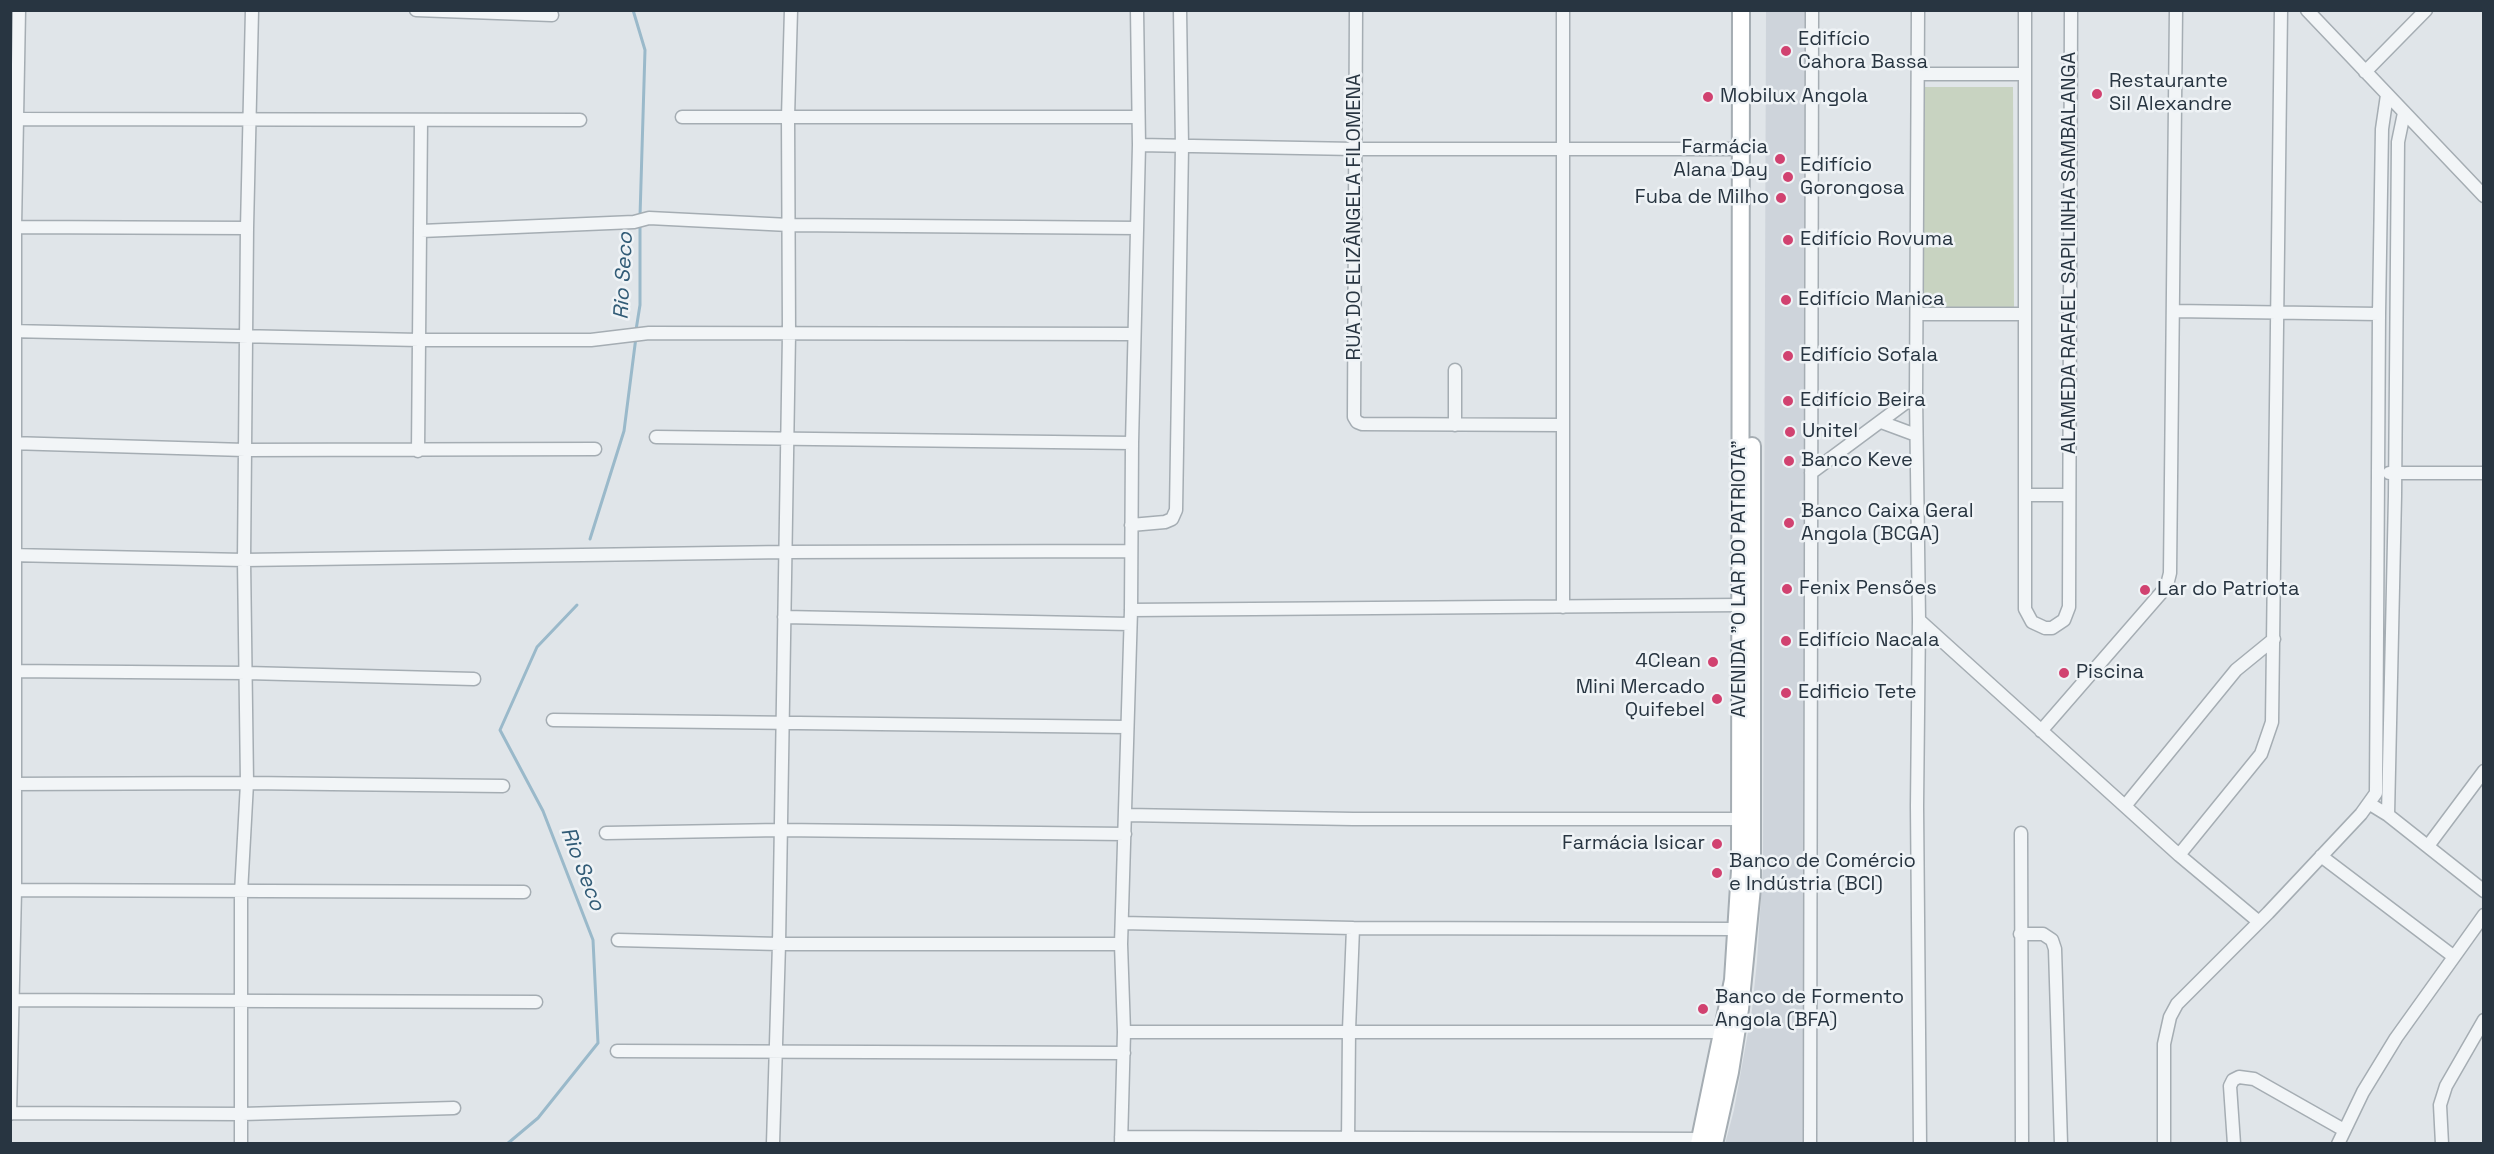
<!DOCTYPE html>
<meta charset="utf-8">
<style>
body{margin:0}
#map{position:relative;width:2494px;height:1154px;overflow:hidden;background:#e0e5e9;font-family:"Space Grotesk",sans-serif}
canvas{display:block}
.frame{position:absolute;inset:0;border:12px solid #283541;pointer-events:none}
</style>
<div id="map">
<canvas width="2494" height="1154"></canvas>
<div class="frame"></div>
</div>
<script>
const context = document.querySelector('canvas').getContext('2d');
context.lineJoin = 'round';
function fill(path, color) { context.fillStyle = color; context.fill(path, 'evenodd'); }
const shape = rows => new Path2D(rows.map(r => 'M' + r).join(''));
function strokePath(path, color, width, dash) { context.strokeStyle = color; context.lineWidth = width; context.lineCap = dash ? 'butt' : 'round'; context.setLineDash(dash || []); context.stroke(path); }
function label(font, color, halo, rows, align = 'center') {
  context.font = font + ' "Space Grotesk",sans-serif'; context.lineWidth = 5; context.setLineDash([]); context.textBaseline = 'middle'; context.strokeStyle = halo; context.fillStyle = color; for (const [text, x, y, turn = 0] of rows) {
    context.save(); context.translate(x, y); context.rotate((+turn || 0) * Math.PI / 180); context.textAlign = isNaN(turn) ? turn : align; if (halo) context.strokeText(text, 0, 0); context.fillText(text, 0, 0); context.restore();
  }
}
const built = shape([
 [1766,11,1808,11,1804,1143,1725,1144,1734,1110,1752,1010,1757,961,1763,867]
]);
const green = shape([
 [1924,87,2013,87,2014,308,1924,308]
]);
const stream = shape([
 [633,10,645,50,640,216],
 [636,330,640,305,640,223],
 [590,539,624,431,636,337],
 [507,1144,538,1118,598,1043,593,940,543,811,500,730,537,647,577,605]
]);
const minor = shape([
 [416,10,552,15],
 [1356,10,1354,417,1357,422,1362,424,1562,425],
 [1563,10,1563,607],
 [1918,10,1916,395,1919,620,1917,806,1920,1144],
 [2025,10,2025,609,2032,622,2045,628,2052,628,2064,620,2069,607,2071,10],
 [2307,10,2484,196],
 [2365,72,2426,10],
 [1920,74,2025,74],
 [682,117,1138,117],
 [11,119,580,120],
 [1139,145,1355,149,1741,149],
 [10,227,247,228],
 [421,231,634,222,649,218,789,225,1137,228],
 [2174,311,2379,314],
 [1917,314,2025,314],
 [10,331,419,340,591,340,649,333,1134,334],
 [1881,422,1916,435],
 [1455,425,1455,370],
 [656,437,1132,443],
 [10,443,245,450,595,449],
 [418,451,421,120],
 [1811,473,1916,395],
 [2389,473,2484,473],
 [2025,495,2069,495],
 [1131,525,1165,522,1172,519,1176,510,1182,146,1180,10],
 [10,555,244,560,785,552,1131,551],
 [1131,610,1740,605],
 [784,617,1130,624],
 [1919,620,2179,855,2259,922],
 [10,671,247,673,474,679],
 [553,720,1126,727],
 [2041,731,2161,593,2167,585,2170,573,2176,10],
 [10,784,247,783,503,786],
 [2370,804,2388,815,2484,891],
 [2125,806,2236,670,2274,639],
 [1126,815,1353,819,1740,819],
 [2388,815,2395,496,2398,142,2404,113],
 [606,833,780,830,1125,834],
 [2021,833,2022,1144],
 [2428,846,2484,771],
 [2179,855,2261,754,2272,722,2281,10],
 [2321,856,2453,956],
 [10,890,524,892],
 [1122,923,1353,928,1737,929],
 [2020,934,2043,934,2052,940,2055,949,2061,1144],
 [618,940,779,944,1121,944],
 [10,1000,536,1002],
 [1124,1032,1722,1032],
 [617,1051,1124,1053],
 [11,1113,242,1114,454,1108],
 [10,1114,15,890,15,227,19,10],
 [1121,1137,1701,1139],
 [241,1144,241,893,247,783,244,560,247,228,252,10],
 [773,1144,779,944,789,334,788,117,791,10],
 [1121,1144,1124,1032,1121,944,1131,610,1132,443,1139,145,1137,10],
 [1348,1144,1349,1030,1353,928],
 [1810,1144,1812,10],
 [2164,1144,2164,1044,2170,1017,2177,1004,2268,913,2361,814,2376,793,2379,314,2382,129,2387,95],
 [2234,1144,2230,1086,2233,1080,2239,1077,2254,1079,2344,1130],
 [2338,1144,2363,1092,2396,1038,2484,915],
 [2442,1144,2440,1105,2446,1086,2484,1020]
]);
const secondary = shape([
 [1699,1144,1733,980,1740,870,1741,10],
 [1714,1144,1730,1072,1740,1009,1752,888,1752,446]
]);
const markers = [
 [1786,51,6,"#d14270"],
 [2097,94,6,"#d14270"],
 [1708,97,6,"#d14270"],
 [1780,159,6,"#d14270"],
 [1788,177,6,"#d14270"],
 [1781,198,6,"#d14270"],
 [1788,240,6,"#d14270"],
 [1786,300,6,"#d14270"],
 [1788,356,6,"#d14270"],
 [1788,401,6,"#d14270"],
 [1790,432,6,"#d14270"],
 [1789,461,6,"#d14270"],
 [1789,523,6,"#d14270"],
 [1787,589,6,"#d14270"],
 [2145,590,6,"#d14270"],
 [1786,641,6,"#d14270"],
 [1713,662,6,"#d14270"],
 [2064,673,6,"#d14270"],
 [1786,693,6,"#d14270"],
 [1717,699,6,"#d14270"],
 [1717,844,6,"#d14270"],
 [1717,873,6,"#d14270"],
 [1703,1009,6,"#d14270"]
];
const poiNames = [
 ["Edifício",1798,40],
 ["Cahora Bassa",1798,63],
 ["Restaurante",2109,82],
 ["Sil Alexandre",2109,105],
 ["Mobilux Angola",1720,97],
 ["Farmácia",1768,148,"right"],
 ["Alana Day",1768,171,"right"],
 ["Edifício",1800,166],
 ["Gorongosa",1800,189],
 ["Fuba de Milho",1769,198,"right"],
 ["Edifício Rovuma",1800,240],
 ["Edifício Manica",1798,300],
 ["Edifício Sofala",1800,356],
 ["Edifício Beira",1800,401],
 ["Unitel",1802,432],
 ["Banco Keve",1801,461],
 ["Banco Caixa Geral",1801,512],
 ["Angola (BCGA)",1801,535],
 ["Fenix Pensões",1799,589],
 ["Lar do Patriota",2157,590],
 ["Edifício Nacala",1798,641],
 ["4Clean",1701,662,"right"],
 ["Piscina",2076,673],
 ["Mini Mercado",1705,688,"right"],
 ["Quifebel",1705,711,"right"],
 ["Edificio Tete",1798,693],
 ["Farmácia Isicar",1705,844,"right"],
 ["Banco de Comércio",1729,862],
 ["e Indústria (BCI)",1729,885],
 ["Banco de Formento",1715,998],
 ["Angola (BFA)",1715,1021]
];
const streetNames = [
 ["RUA DO ELIZÂNGELA FILOMENA",1355,217,-90],
 ["ALAMEDA RAFAEL SAPILINHA SAMBALANGA",2070,253,-90],
 ["AVENIDA \"O LAR DO PATRIOTA\"",1740,579,-90]
];
const waterNames = [
 ["Rio Seco",624,276,-87],
 ["Rio Seco",582,869,69]
];
fill(built, '#ced4db');
fill(green, '#c8d3c1');
strokePath(stream, '#9ab9ca', 3);
strokePath(minor, '#a5adb3', 15);
strokePath(secondary, '#a5adb3', 20);
strokePath(minor, '#f2f5f7', 12);
strokePath(secondary, '#fff', 16);
for (const [x, y, r, color] of markers) { const dot = new Path2D(); dot.arc(x, y, r, 0, 2 * Math.PI); context.fillStyle = color; context.fill(dot); strokePath(dot, '#eff3f6', 2); }
label('20px', '#283541', '#eff3f6', poiNames, 'left');
label('20px', '#283541', '#eff3f6', streetNames);
label('italic 21px', '#315b76', '#eff3f6', waterNames);
</script>
